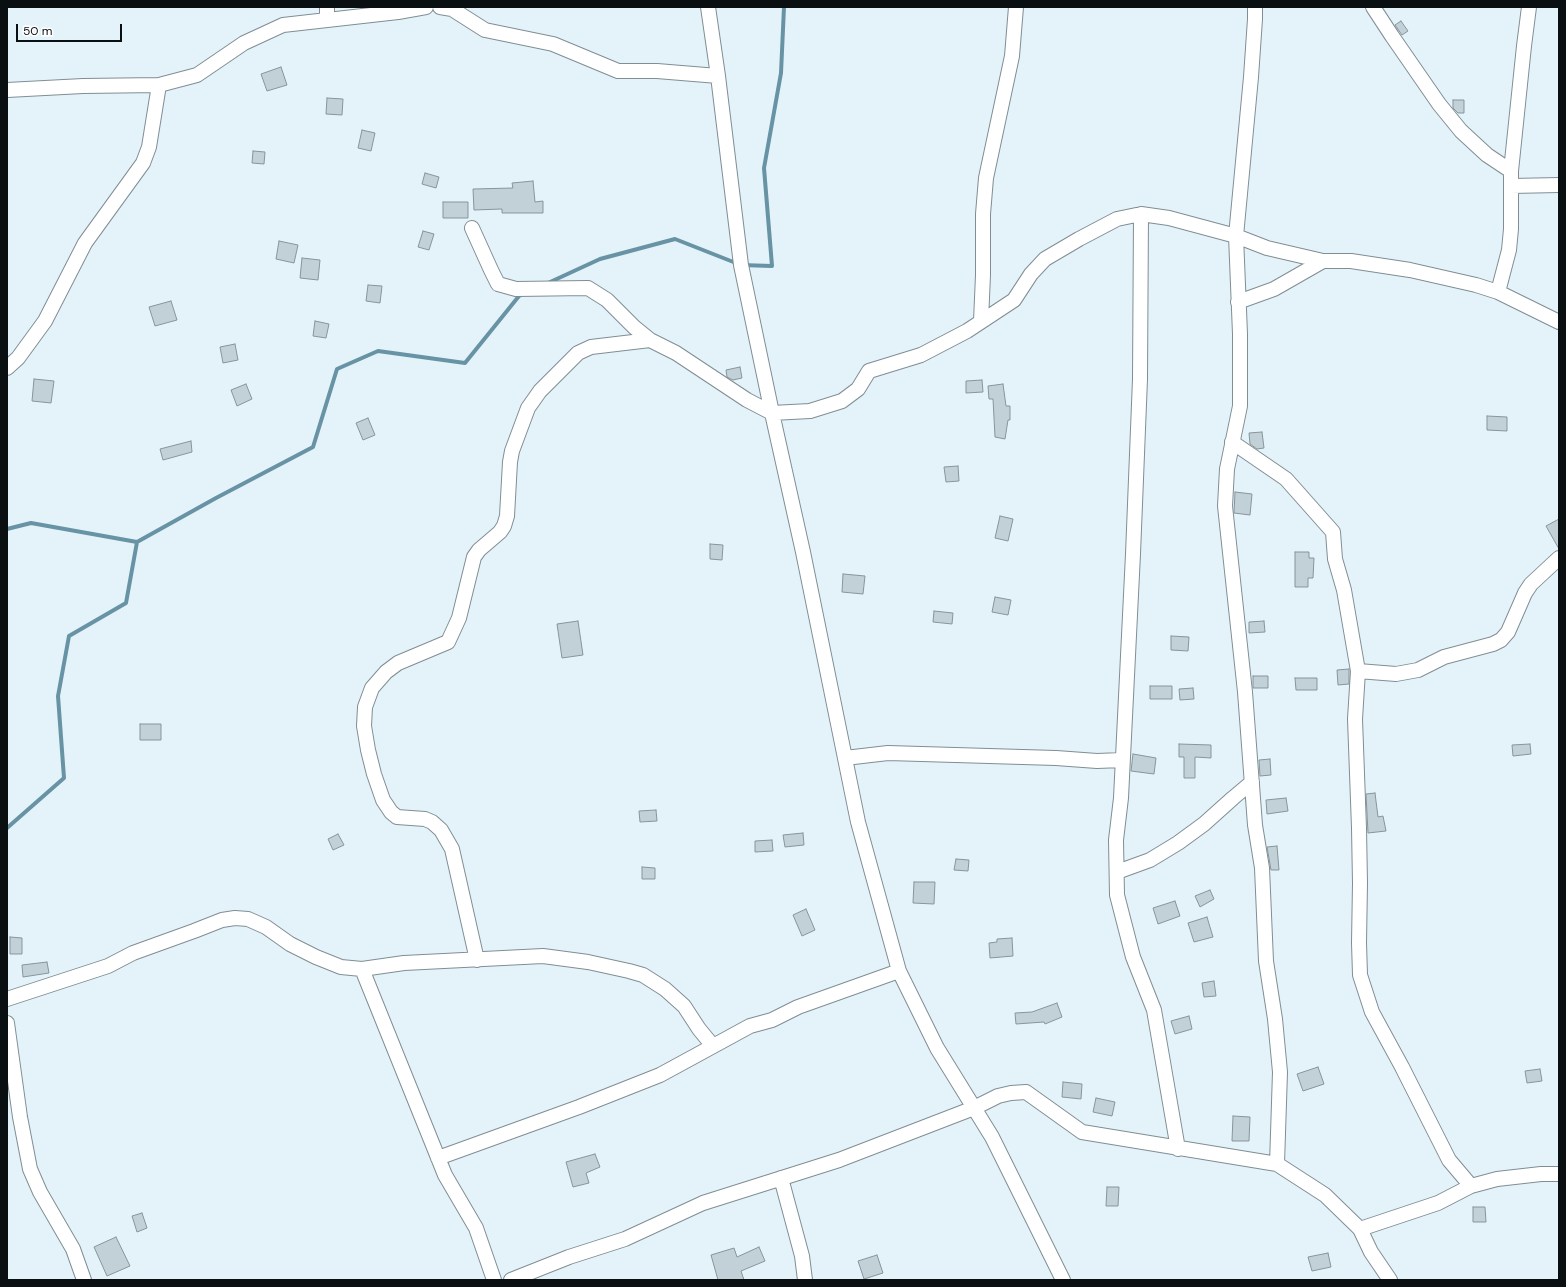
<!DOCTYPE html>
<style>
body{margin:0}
#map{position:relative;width:1566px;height:1287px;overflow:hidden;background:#e4f3fa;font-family:"DM Sans",sans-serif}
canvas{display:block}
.frame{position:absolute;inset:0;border:8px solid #0a0f11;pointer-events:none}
.scale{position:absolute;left:16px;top:24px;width:106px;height:18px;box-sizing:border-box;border:2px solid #0a0f11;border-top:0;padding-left:5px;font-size:12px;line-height:14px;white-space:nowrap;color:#0a0f11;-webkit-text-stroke:3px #fff;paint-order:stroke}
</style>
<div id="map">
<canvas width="1566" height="1287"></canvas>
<div class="frame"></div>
<div class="scale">50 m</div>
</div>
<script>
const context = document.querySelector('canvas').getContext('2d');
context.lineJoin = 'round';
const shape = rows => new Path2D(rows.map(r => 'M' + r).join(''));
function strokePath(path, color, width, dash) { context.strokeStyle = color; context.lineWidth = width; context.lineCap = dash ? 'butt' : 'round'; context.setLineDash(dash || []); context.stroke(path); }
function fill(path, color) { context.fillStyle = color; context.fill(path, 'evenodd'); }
const stream = shape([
 [548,283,600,259,675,239,741,265,772,266,764,168,781,73,784,7],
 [7,529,31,523,137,542,216,498,313,447,337,369,378,351,465,363,519,296,523,294],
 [7,828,64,778,58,696,69,636,126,603,137,542]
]);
const building = shape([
 [1401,21,1408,31,1402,35,1395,25,1401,21],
 [281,67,287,85,267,91,261,74,281,67],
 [327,98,343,99,342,115,326,114,327,98],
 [1453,100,1464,100,1464,113,1458,113,1453,108,1453,100],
 [362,130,375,133,371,151,358,148,362,130],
 [253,151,265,152,264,164,252,163,253,151],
 [425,173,439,177,436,188,422,184,425,173],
 [533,181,535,202,543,201,543,213,502,213,502,209,474,210,473,189,513,188,512,183,533,181],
 [443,202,468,202,468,218,443,218,443,202],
 [423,231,434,234,429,250,418,247,423,231],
 [279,241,298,245,294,263,276,259,279,241],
 [302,258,320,260,318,280,300,278,302,258],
 [368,285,382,286,380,303,366,301,368,285],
 [171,301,177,320,155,326,149,307,171,301],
 [315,321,329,324,326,338,313,336,315,321],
 [235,344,238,360,223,363,220,347,235,344],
 [740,367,742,378,733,380,727,377,726,370,740,367],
 [34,379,54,381,51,403,32,401,34,379],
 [982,380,983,392,966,393,966,381,982,380],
 [246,384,252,399,237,406,231,390,246,384],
 [1003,384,1006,406,1010,406,1010,420,1008,420,1005,439,995,437,993,399,989,399,988,386,1003,384],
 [1487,416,1507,417,1507,431,1487,430,1487,416],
 [368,418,375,435,363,440,356,423,368,418],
 [1262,432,1264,448,1257,449,1250,444,1249,433,1262,432],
 [191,441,192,452,163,460,160,449,191,441],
 [958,466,959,481,946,482,944,467,958,466],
 [1235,492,1252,494,1250,515,1234,513,1235,492],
 [1000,516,1013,519,1008,541,995,538,1000,516],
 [1559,519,1559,549,1546,526,1559,519],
 [710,544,723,545,722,560,710,559,710,544],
 [1295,552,1309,552,1309,558,1314,558,1313,578,1308,578,1308,587,1295,587,1295,552],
 [843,574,865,576,863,594,842,592,843,574],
 [995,597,1011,600,1008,615,992,612,995,597],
 [934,611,953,613,952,624,933,622,934,611],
 [578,621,583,655,562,658,557,624,578,621],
 [1264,621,1265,632,1249,633,1249,622,1264,621],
 [1171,636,1189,637,1188,651,1171,650,1171,636],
 [1349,669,1349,684,1338,685,1337,670,1349,669],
 [1253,676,1268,676,1268,688,1253,688,1253,676],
 [1295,678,1317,678,1317,690,1296,690,1295,678],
 [1150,686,1172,686,1172,699,1150,699,1150,686],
 [1193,688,1194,699,1180,700,1179,689,1193,688],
 [140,724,161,724,161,740,140,740,140,724],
 [1179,744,1211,745,1211,758,1195,757,1195,778,1184,778,1184,757,1179,757,1179,744],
 [1530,744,1531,754,1513,756,1512,745,1530,744],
 [1133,754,1156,758,1154,774,1131,771,1133,754],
 [1270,759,1271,775,1260,776,1259,760,1270,759],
 [1375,793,1378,817,1383,816,1386,831,1368,833,1366,794,1375,793],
 [1286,798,1288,811,1267,814,1266,800,1286,798],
 [656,810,657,821,640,822,639,811,656,810],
 [803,833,804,845,785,847,783,835,803,833],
 [338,834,344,845,333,850,328,839,338,834],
 [772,840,773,851,755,852,755,841,772,840],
 [1277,846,1279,870,1271,870,1267,847,1277,846],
 [956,859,969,860,968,871,954,870,956,859],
 [642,867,655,868,655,879,642,879,642,867],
 [914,882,935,882,934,904,913,903,914,882],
 [1210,890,1214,899,1200,907,1195,896,1210,890],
 [1175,901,1180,916,1158,924,1153,908,1175,901],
 [806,909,815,930,802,936,793,915,806,909],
 [1207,917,1213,937,1194,942,1188,923,1207,917],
 [10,937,22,938,22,954,10,954,10,937],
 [1012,938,1013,956,990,958,989,943,997,942,997,939,1012,938],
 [47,962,49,973,23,977,22,965,47,962],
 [1214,981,1216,996,1204,997,1202,983,1214,981],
 [1057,1003,1062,1017,1045,1024,1044,1022,1016,1024,1015,1013,1032,1012,1057,1003],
 [1189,1016,1192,1029,1175,1034,1171,1021,1189,1016],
 [1318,1067,1324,1084,1303,1091,1297,1074,1318,1067],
 [1540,1069,1542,1081,1527,1083,1525,1071,1540,1069],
 [1063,1082,1082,1084,1081,1099,1062,1097,1063,1082],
 [1096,1098,1115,1102,1112,1116,1093,1112,1096,1098],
 [1233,1116,1250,1117,1249,1141,1232,1141,1233,1116],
 [595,1154,600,1167,586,1173,589,1183,573,1187,566,1162,595,1154],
 [1107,1187,1119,1187,1118,1206,1106,1206,1107,1187],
 [1473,1207,1485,1207,1486,1222,1473,1222,1473,1207],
 [142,1213,147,1228,137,1232,132,1216,142,1213],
 [116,1237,130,1266,107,1276,94,1247,116,1237],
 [759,1247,765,1261,741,1271,744,1280,718,1280,711,1255,734,1248,737,1257,759,1247],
 [1328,1253,1331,1267,1312,1271,1308,1257,1328,1253],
 [877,1255,883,1273,864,1279,858,1261,877,1255]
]);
const street = shape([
 [440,7,452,9,485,30,553,44,618,71,657,71,718,76],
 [708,7,718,76,741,265,772,413,803,552,858,822,899,971,937,1048,992,1137,1063,1280],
 [1255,7,1255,19,1251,77,1236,236,1240,334,1240,406,1227,469,1225,506,1245,692,1255,825,1262,868,1266,961,1275,1019,1280,1072,1277,1164],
 [1373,7,1392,36,1439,104,1461,131,1487,155,1511,171],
 [327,19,327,7],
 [7,90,83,86,159,85],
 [1511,186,1559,185],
 [1141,214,1140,379,1133,554,1121,798,1116,840,1117,895,1133,957,1154,1010,1178,1149],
 [472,228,491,270,498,284,516,289,588,288,607,300,634,327,650,340,676,353,747,400,772,413,810,411,842,401,858,389,869,371,921,355,967,331,1014,300,1031,274,1045,259,1079,239,1117,219,1141,214,1169,218,1236,236,1267,248,1323,261,1351,261,1410,270,1476,285,1498,292,1559,322],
 [1498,292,1509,250,1511,229,1511,171,1524,46,1529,7],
 [1238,302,1274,289,1323,261],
 [981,321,983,275,983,214,986,178,1012,56,1016,7],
 [7,368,18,358,45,321,85,243,143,163,149,147,159,85,197,75,244,43,283,25,398,12,426,7],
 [1232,442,1286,479,1333,532,1335,559,1344,590,1358,671,1355,719,1359,828,1360,883,1359,943,1360,975,1372,1012,1402,1067,1449,1160,1471,1186],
 [1358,671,1396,674,1418,670,1444,657,1493,644,1501,640,1508,632,1525,593,1531,584,1559,558],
 [845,758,888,753,1056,758,1097,761,1122,760],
 [1117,872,1150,860,1178,843,1204,824,1233,798,1252,782],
 [477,960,452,849,441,830,432,822,425,819,397,817,391,812,383,800,374,774,368,750,364,726,365,707,372,688,386,672,398,663,448,642,459,618,474,557,479,550,500,532,504,526,507,516,510,462,512,451,528,408,540,391,578,353,591,347,650,340],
 [362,969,445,1175,476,1228,494,1280],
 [7,999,108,966,133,953,194,931,222,920,235,918,248,919,266,927,290,944,316,957,341,967,362,969,404,963,543,956,588,962,629,971,643,975,665,989,684,1006,699,1029,713,1046],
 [7,1023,20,1117,30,1169,40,1192,73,1249,84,1280],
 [438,1158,579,1107,660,1075,750,1026,772,1020,798,1007,899,971],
 [781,1178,802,1256,805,1280],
 [1360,1229,1371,1252,1390,1280],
 [511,1280,569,1257,625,1239,703,1203,839,1160,974,1108,998,1096,1011,1093,1026,1092,1082,1132,1277,1164,1325,1195,1360,1229,1438,1203,1471,1186,1497,1179,1541,1174,1559,1174]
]);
strokePath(stream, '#6793a4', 4);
fill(building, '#c2d1d7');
strokePath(building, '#87959b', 1);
strokePath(street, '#808e94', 16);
strokePath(street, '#fff', 14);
</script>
